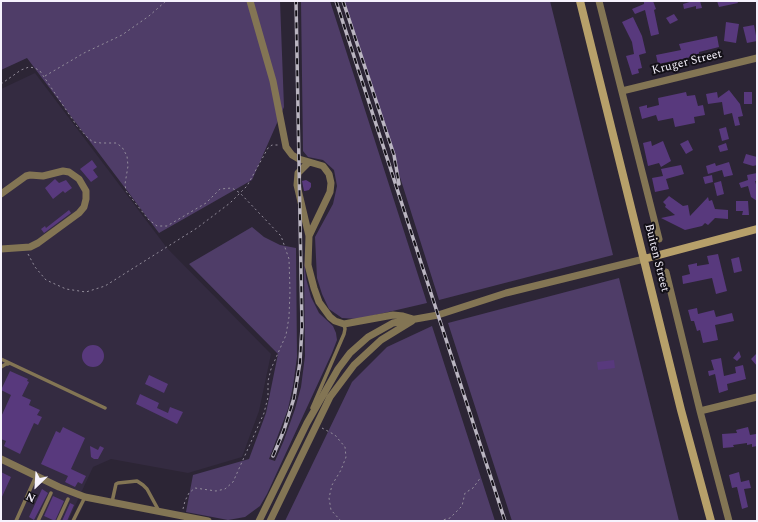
<!DOCTYPE html>
<style>
body{margin:0}
#map{position:relative;width:758px;height:522px;overflow:hidden;background:#2c2535;font-family:Spectral,serif}
canvas{display:block}
.frame{position:absolute;inset:0;border:2px solid #f6f2fd;pointer-events:none}
.north{position:absolute;left:16px;top:466px;width:40px;height:40px;-webkit-text-stroke:3px #131017;paint-order:stroke;rotate:205deg;font-size:11px;font-weight:700;line-height:16px;text-align:center;color:#f6f2fd}
.north::after{content:'';display:block;margin:auto;width:14px;height:18px;background:#f6f2fd;clip-path:polygon(50% 0,100% 100%,50% 72%,0 100%)}
</style>
<div id="map">
<canvas width="758" height="522"></canvas>
<div class="frame"></div>
<div class="north">N</div>
</div>
<script>
const context = document.querySelector('canvas').getContext('2d');
context.lineJoin = 'round';
function fill(path, color) { context.fillStyle = color; context.fill(path, 'evenodd'); }
const shape = rows => new Path2D(rows.map(r => 'M' + r).join(''));
function strokePath(path, color, width, dash) { context.strokeStyle = color; context.lineWidth = width; context.lineCap = dash ? 'butt' : 'round'; context.setLineDash(dash || []); context.stroke(path); }
function label(font, color, halo, rows, align = 'center') {
  context.font = font + ' Spectral,serif'; context.lineWidth = 4; context.setLineDash([]); context.textBaseline = 'middle'; context.strokeStyle = halo; context.fillStyle = color; for (const [text, x, y, turn = 0] of rows) {
    context.save(); context.translate(x, y); context.rotate((+turn || 0) * Math.PI / 180); context.textAlign = isNaN(turn) ? turn : align; if (halo) context.strokeText(text, 0, 0); context.fillText(text, 0, 0); context.restore();
  }
}
const built = shape([
 [35,73,167,248,271,354,259,411,242,457,188,473,111,459,93,467,68,521,1,521,1,89]
]);
const green = shape([
 [1,1,280,1,284,107,252,180,159,233,27,58,1,70],
 [301,1,330,1,427,303,358,319,342,318,329,309,322,294,317,278,315,237,333,204,337,186,334,170,323,160,308,157,303,151],
 [344,1,550,1,613,255,439,300],
 [252,227,264,237,280,245,296,248,297,357,293,386,288,409,269,459,275,461,284,440,295,409,301,387,305,356,304,260,306,278,311,297,319,313,333,326,336,333,337,340,332,353,267,494,260,506,245,517,228,520,186,512,193,475,249,459,266,413,278,354,189,264],
 [619,278,679,521,512,521,448,323],
 [432,326,495,521,285,521,352,382,387,347]
]);
const building = shape([
 [644,1,653,1,656,9,654,10,659,34,651,36,645,10,635,14,632,9,644,4],
 [693,1,700,1,702,8,696,9,696,6,684,9,683,4],
 [717,1,737,1,738,3,719,7],
 [674,14,678,20,670,24,666,18],
 [633,17,642,36,646,53,639,55,642,68,638,69,639,73,632,75,626,56,634,54,632,42,622,22],
 [726,22,739,24,736,43,724,41],
 [754,25,757,41,747,43,743,27],
 [717,36,719,47,699,52,699,54,687,58,658,64,656,55,681,50,679,44],
 [729,90,740,104,743,116,738,117,740,125,735,126,732,113,724,115,722,102,708,104,706,94,717,92,718,98],
 [686,92,687,96,695,95,698,106,703,105,705,115,694,117,695,123,675,127,673,118,658,121,656,115,642,119,639,107,647,105,647,108,659,105,658,98],
 [744,92,752,92,752,104,744,104],
 [726,127,729,139,722,141,719,129],
 [688,140,693,150,686,154,680,144],
 [651,141,652,146,663,141,671,161,661,167,659,163,648,166,643,143],
 [726,143,728,150,720,152,718,146],
 [746,154,757,157,757,165,753,166,743,163],
 [92,160,97,167,93,170,98,177,91,182,80,169],
 [729,162,733,175,724,177,722,170,708,174,706,166,715,163,716,166],
 [681,165,684,174,666,179,669,189,655,192,652,178,663,176,661,169],
 [757,173,757,181,755,181,757,188,757,201,751,197,748,186,741,188,739,183,748,180,747,175],
 [712,175,713,182,705,184,703,177],
 [55,179,59,183,66,180,72,188,65,193,63,191,53,199,45,188],
 [306,180,311,183,311,187,309,190,305,191,304,191,302,181],
 [721,181,724,194,717,196,714,183],
 [669,196,683,206,688,205,690,216,708,197,709,201,712,200,715,209,728,210,728,219,715,218,708,225,705,223,702,226,685,230,661,218,675,215,665,207,666,205,663,202],
 [736,201,748,201,749,215,742,215,743,211,736,211],
 [69,210,71,213,44,233,41,229,45,226,46,228],
 [718,254,727,291,716,294,712,278,683,284,682,276,690,274,688,265,697,263,697,266,709,264,707,256],
 [739,257,742,271,734,273,731,259],
 [697,308,698,314,714,310,716,317,732,313,734,321,715,325,718,340,703,343,700,330,697,331,694,321,691,321,688,310],
 '82 356a11 11 0 1 1 22 0a11 11 0 1 1-22 0Z',
 [739,351,741,357,737,361,733,358],
 [757,353,757,366,751,359],
 [721,358,724,376,736,373,735,367,743,365,746,379,727,384,728,390,719,393,715,374,709,376,708,371,714,370,711,360],
 [614,360,615,368,598,370,597,362],
 [10,371,28,379,27,381,29,382,22,396,31,400,29,405,40,410,37,415,42,417,38,425,34,423,20,454,4,446,6,441,1,439,1,417,11,395,1,390],
 [149,375,168,384,164,393,145,384],
 [140,394,159,403,157,408,168,413,170,407,183,412,177,424,136,404],
 [63,427,85,438,71,469,86,476,82,484,78,482,75,487,65,482,68,476,41,464,56,431,60,433],
 [748,427,750,435,756,434,757,446,752,447,752,444,747,445,747,443,733,445,734,447,723,448,722,434,737,433,736,430],
 [90,446,98,450,100,446,104,448,98,459,94,459,91,457],
 [1,472,11,477,1,499],
 [739,472,741,482,749,480,751,488,744,489,748,507,742,509,737,487,732,488,729,475],
 [42,489,48,493,34,520,29,517],
 [53,496,64,501,55,521,44,516],
 [70,503,74,505,67,521,62,521]
]);
const path = shape([
 [45,76,84,53,122,35,149,16,166,1],
 [1,84,21,70,29,67,35,68,40,71,77,126,88,138,93,142,101,143,116,143,122,147,127,156,128,166,125,184,126,191,148,219,157,226,167,226,206,203,220,189,232,188,240,193,281,236,289,259,290,291,289,317,286,335,271,369,268,381,268,397,264,413,233,482,225,489,216,491,195,488,189,493,185,501,183,509],
 [28,254,35,267,46,280,66,289,86,292,105,286,197,228,230,203,247,186,268,148,272,145,278,145],
 [322,428,335,435,345,447,346,457,341,470,332,485,329,498,331,510,341,521],
 [439,521,450,518,462,506,465,493,473,488,481,477]
]);
const lane = shape([
 [1,359,105,408],
 [1,367,6,364,8,364],
 [312,408,344,334,345,329,344,324],
 [112,502,116,484,118,483,137,481,143,485,147,489,159,511],
 [16,521,36,476],
 [38,521,51,493],
 [58,521,68,499],
 [73,521,85,497]
]);
const street = shape([
 [250,1,273,81,286,147,292,155,299,159,323,166,329,174,331,183,330,192,309,236],
 [599,1,659,239],
 [622,91,757,58],
 [308,163,298,173,297,185,309,236,308,265,314,288,319,302,330,317,335,321,344,324,393,315,403,316,413,319],
 [1,194,26,176,30,175,43,176,63,171,69,172,79,179,86,191,86,199,84,207,79,213,38,243,30,247,1,249],
 [666,272,700,411,729,521],
 [700,411,757,397],
 [1,459,59,487,85,497,208,521],
 [259,521,307,423,326,390,338,369,350,353,368,337,393,323,438,315,506,293,644,259],
 [270,521,330,397,354,365,381,340,412,321]
]);
const secondary = shape([
 [580,1,681,410,711,521],
 [644,259,757,229]
]);
const rail = shape([
 [336,1,505,521],
 [343,1,394,155,399,184],
 [273,456,284,430,294,398,300,362,302,327,296,1]
]);
const streetNames = [
 ["Kruger Street",687,63,-14],
 ["Buiten Street",656,258,76]
];
fill(built, '#342b41');
fill(green, '#4f3d68');
fill(building, '#58397d');
strokePath(path, '#948e9c', 1, [2, 3]);
strokePath(lane, '#837554', 3.5);
strokePath(street, '#837554', 7);
strokePath(secondary, '#b7a06a', 8);
strokePath(rail, '#bab5c1', 3.5);
strokePath(rail, '#131017', 2, [6]);
label('12px', '#f6f2fd', '#131017', streetNames);
</script>
